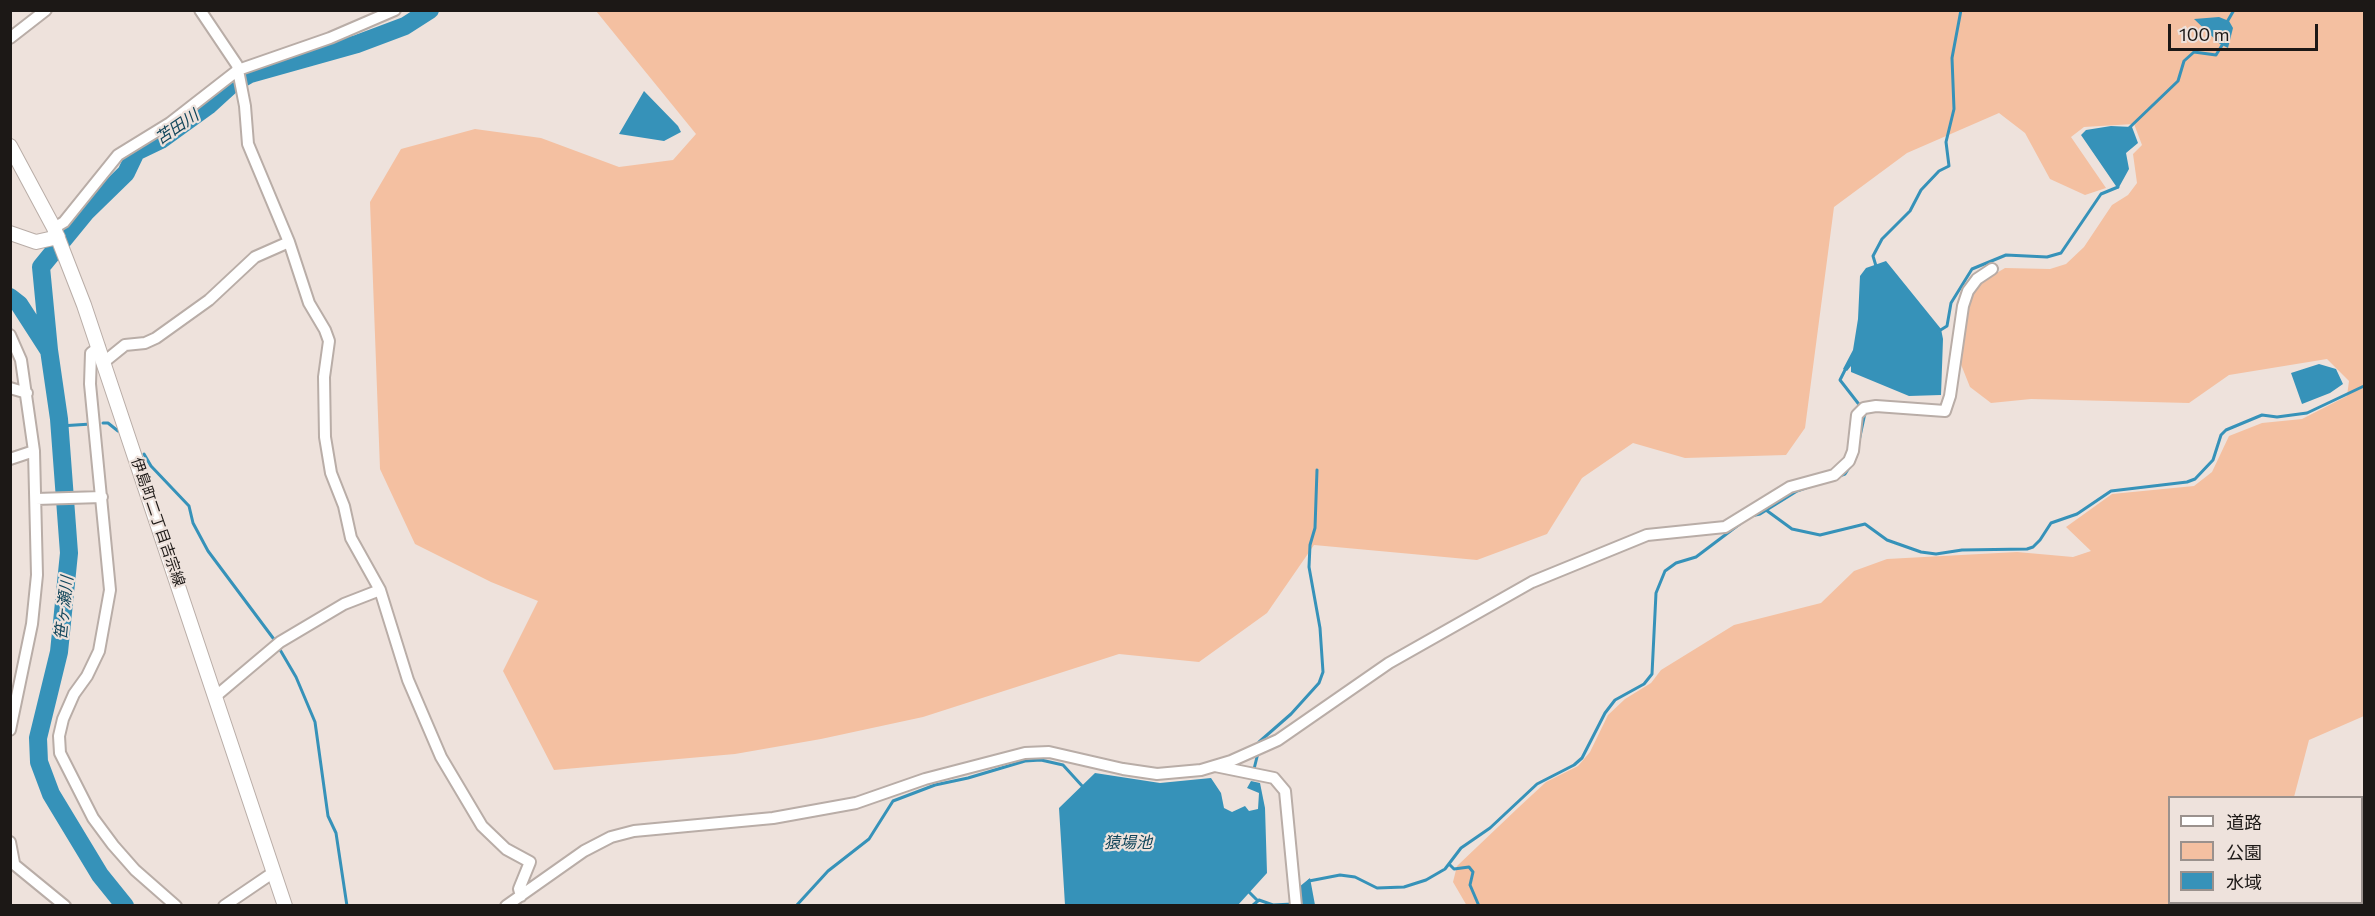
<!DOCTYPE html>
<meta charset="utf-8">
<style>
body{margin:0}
#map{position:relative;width:2375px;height:916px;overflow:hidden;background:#eee2dc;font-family:Commissioner,"Noto Sans JP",sans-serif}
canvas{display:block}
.frame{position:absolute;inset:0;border:12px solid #1c1816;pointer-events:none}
.legend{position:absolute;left:2168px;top:796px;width:195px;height:108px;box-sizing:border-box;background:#eee2dc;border:2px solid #9a918d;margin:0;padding:8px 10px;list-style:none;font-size:18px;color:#1c1816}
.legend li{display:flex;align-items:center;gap:12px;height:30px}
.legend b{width:30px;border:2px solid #9a918d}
.scale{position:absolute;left:2168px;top:24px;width:150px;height:27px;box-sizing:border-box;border:3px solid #1c1816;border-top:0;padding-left:8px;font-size:18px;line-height:21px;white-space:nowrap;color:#1c1816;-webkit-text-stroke:4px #eee2dc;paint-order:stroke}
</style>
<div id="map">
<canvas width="2375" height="916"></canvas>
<div class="frame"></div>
<ul class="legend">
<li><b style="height:8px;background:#fff"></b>道路</li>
<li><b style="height:16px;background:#f4c0a1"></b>公園</li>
<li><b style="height:16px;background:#3692b9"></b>水域</li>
</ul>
<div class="scale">100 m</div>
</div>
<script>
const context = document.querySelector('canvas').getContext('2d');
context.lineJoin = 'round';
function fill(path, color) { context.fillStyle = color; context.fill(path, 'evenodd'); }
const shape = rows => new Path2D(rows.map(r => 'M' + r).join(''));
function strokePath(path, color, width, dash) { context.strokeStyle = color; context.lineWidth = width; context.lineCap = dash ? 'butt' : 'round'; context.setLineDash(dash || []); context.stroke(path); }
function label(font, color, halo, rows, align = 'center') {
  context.font = font + ' Commissioner,"Noto Sans JP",sans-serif'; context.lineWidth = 4.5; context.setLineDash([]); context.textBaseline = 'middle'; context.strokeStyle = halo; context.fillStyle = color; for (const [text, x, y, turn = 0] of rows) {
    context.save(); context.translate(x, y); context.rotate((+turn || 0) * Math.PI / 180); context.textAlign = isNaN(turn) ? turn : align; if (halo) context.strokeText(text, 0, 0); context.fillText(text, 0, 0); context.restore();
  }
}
const green = shape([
 [596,11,2364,11,2364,716,2309,740,2294,797,2170,798,2170,902,2295,902,2295,905,1467,906,1453,882,1457,866,1519,807,1546,782,1578,766,1590,752,1608,715,1625,699,1651,683,1661,670,1734,625,1821,603,1854,571,1887,559,2017,552,2073,557,2091,551,2066,527,2112,494,2194,486,2212,472,2229,436,2262,423,2302,419,2347,396,2349,381,2327,359,2229,375,2189,403,2031,399,1991,403,1970,387,1960,362,1969,305,1978,284,2005,268,2050,269,2066,264,2084,247,2112,205,2128,195,2137,183,2133,154,2142,145,2134,124,2084,127,2071,137,2106,188,2085,195,2050,179,2025,133,1999,113,1907,153,1834,207,1805,428,1786,455,1685,458,1633,443,1582,478,1547,534,1477,560,1314,545,1267,613,1199,662,1119,654,923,717,821,739,735,754,554,770,503,671,538,601,491,582,415,544,380,469,370,202,401,149,475,129,541,138,619,167,673,160,696,134]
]);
const water = shape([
 [2219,17,2229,21,2233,28,2228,48,2220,44,2194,19],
 [644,91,678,126,681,132,664,141,619,134],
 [2111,126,2132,127,2138,143,2126,153,2129,169,2118,189,2081,135,2086,130],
 [1886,261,1941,329,1943,339,1941,395,1909,396,1851,372,1851,366,1847,371,1843,369,1853,350,1858,319,1860,276,1866,268],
 [2319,364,2336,369,2343,384,2330,393,2302,404,2291,373],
 [1095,773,1160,783,1211,778,1221,793,1224,808,1232,812,1245,806,1249,811,1258,809,1259,793,1247,788,1251,781,1260,783,1265,808,1267,873,1238,905,1065,905,1059,808],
 [1310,878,1315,905,1302,905,1299,887]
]);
const stream = shape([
 [2227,22,2234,10],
 [2128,129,2178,81,2184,61,2194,52,2216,55,2224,42],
 [1876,266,1873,256,1882,239,1910,211,1921,190,1939,171,1949,166,1946,142,1954,109,1952,58,1961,10],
 [1939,331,1947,326,1951,303,1972,269,2006,255,2047,257,2061,253,2101,194,2118,187],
 [1847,366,1840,380,1861,407],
 [103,423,108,423,118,431],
 [60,426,91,424],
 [1859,441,1865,413],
 [144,454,151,466,189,506,193,523,208,551,276,642],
 [1766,510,1792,529,1820,535,1865,524,1887,540,1921,552,1936,554,1962,550,2027,549,2033,547,2040,540,2051,523,2077,514,2111,491,2187,482,2195,479,2213,460,2221,435,2226,430,2262,415,2277,417,2307,413,2364,386],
 [1751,516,1760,514,1797,491,1845,474,1856,457],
 [279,648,296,677,315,722,328,816,336,833,347,906],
 [1259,742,1291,714,1319,683,1323,672,1320,628,1309,567,1310,545,1315,528,1317,470],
 [1254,769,1258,753],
 [1449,864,1454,869,1469,867,1473,872,1470,885,1479,906],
 [1309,881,1340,875,1355,877,1377,888,1404,887,1426,880,1445,869,1461,848,1490,828,1537,784,1574,765,1582,758,1605,713,1615,700,1644,684,1652,674,1656,593,1665,571,1676,563,1696,557,1741,523],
 [1249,892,1258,901],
 [796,906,828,871,869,839,893,801,935,785,968,778,1025,761,1041,760,1063,765,1084,788],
 [1252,906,1259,900,1273,905,1293,904]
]);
const river = shape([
 [10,297,19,304,48,349],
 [125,906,100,875,51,794,39,762,38,738,59,652,69,553,59,419,49,350,41,267,86,212,126,173,136,152,161,140,208,106,231,85,250,74,357,44,405,26,430,10]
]);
const minor = shape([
 [200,10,237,65,245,106,248,144,289,242,309,303,325,330,329,341,324,377,325,437,331,473,344,506,351,538,380,590,408,680,441,757,482,826,506,849,530,862,519,889,521,896],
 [10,38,46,10],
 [54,228,64,222,118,155,170,123,238,70,330,38,395,10],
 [10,335,21,360,34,451,37,575,32,624,10,730],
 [99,347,91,353,90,384,110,590,99,651,87,676,74,694,63,719,59,736,60,753,93,818,113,845,135,870,176,906],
 [104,362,125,345,145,343,156,338,209,300,255,257,289,242],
 [10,388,27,393],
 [10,459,34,451],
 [36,499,102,497],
 [216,696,280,642,344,604,380,590],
 [1215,766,1274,778,1285,791,1296,906],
 [10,842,14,863],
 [10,861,65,906],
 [224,906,274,872],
 [506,906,584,851,611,837,634,831,773,818,856,803,925,779,1025,753,1049,752,1123,769,1157,774,1201,770,1231,761,1278,740,1389,663,1532,582,1647,535,1725,527,1790,487,1834,475,1849,461,1853,451,1857,415,1864,408,1876,406,1945,411,1950,396,1963,306,1968,291,1977,279,1992,269]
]);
const tertiary = shape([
 [10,146,54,228,84,305,285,906],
 [10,233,36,242,58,237]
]);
const streetNames = [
 ["伊島町二丁目吉宗線",158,522,71]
];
const waterNames = [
 ["苫田川",177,127,-34],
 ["笹ヶ瀬川",64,608,-84],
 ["猿場池",1128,843]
];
fill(green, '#f4c0a1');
fill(water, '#3692b9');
strokePath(stream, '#3692b9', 3);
strokePath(river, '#3692b9', 18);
strokePath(minor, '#b9ada7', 14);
strokePath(tertiary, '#b9ada7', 16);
strokePath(minor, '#fff', 10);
strokePath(tertiary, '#fff', 14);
label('15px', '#1c1816', '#eee2dc', streetNames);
label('italic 16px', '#11455a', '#eee2dc', waterNames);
</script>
